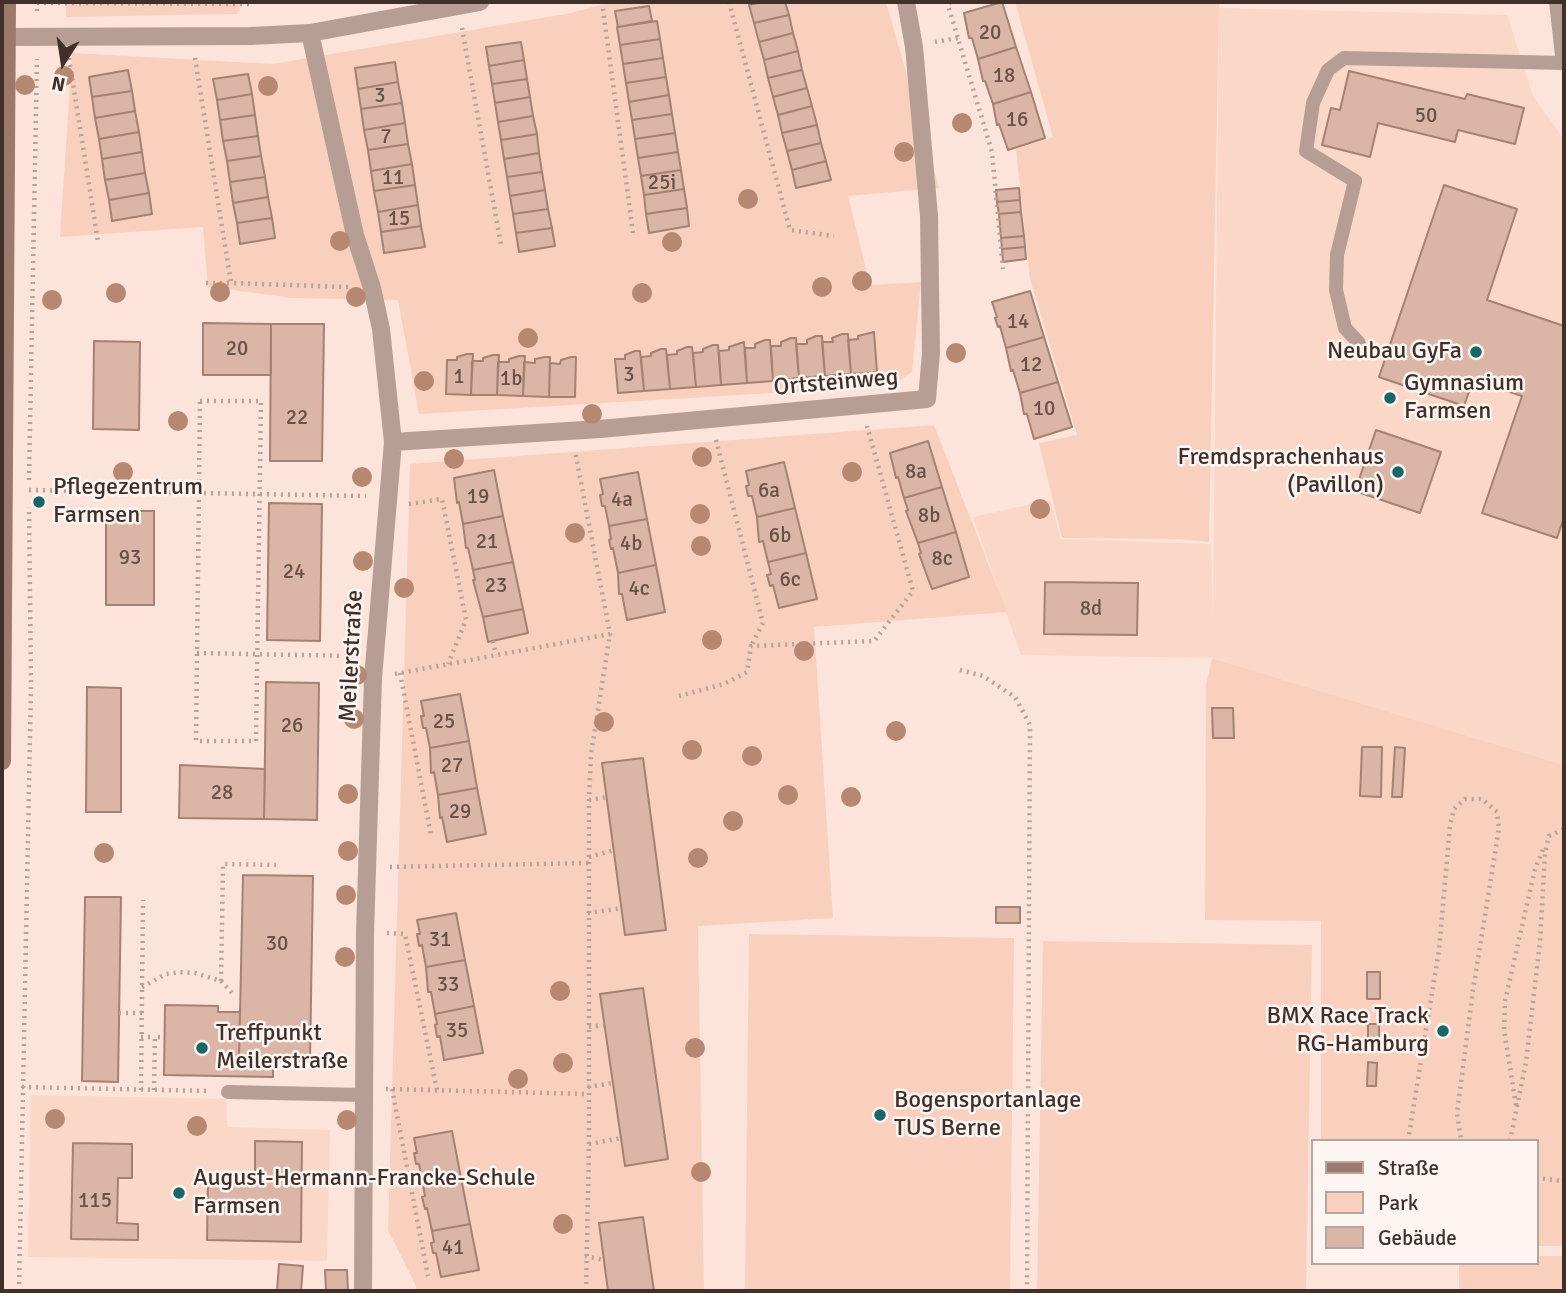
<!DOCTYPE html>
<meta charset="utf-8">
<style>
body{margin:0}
#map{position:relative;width:1566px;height:1293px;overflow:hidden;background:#fce4da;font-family:Signika,sans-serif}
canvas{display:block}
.frame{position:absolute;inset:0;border:4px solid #3f302a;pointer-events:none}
.legend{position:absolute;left:1311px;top:1139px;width:228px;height:126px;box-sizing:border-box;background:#fdf5f2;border:2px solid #b1a6a2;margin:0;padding:9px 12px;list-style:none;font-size:21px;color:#3f302a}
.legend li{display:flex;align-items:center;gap:14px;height:35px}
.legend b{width:35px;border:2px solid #b1a6a2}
.north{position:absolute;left:28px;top:28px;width:70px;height:70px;-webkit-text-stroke:5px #fdf5f2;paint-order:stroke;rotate:192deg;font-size:19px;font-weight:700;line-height:28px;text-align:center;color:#3f302a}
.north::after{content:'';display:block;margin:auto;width:24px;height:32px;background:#3f302a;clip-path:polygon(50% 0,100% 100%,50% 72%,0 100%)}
</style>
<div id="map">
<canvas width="1566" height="1293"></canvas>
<div class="frame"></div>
<ul class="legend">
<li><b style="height:9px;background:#9c796a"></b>Straße</li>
<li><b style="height:19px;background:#f9d0be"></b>Park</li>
<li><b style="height:19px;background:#dbb6a6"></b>Gebäude</li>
</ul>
<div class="north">N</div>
</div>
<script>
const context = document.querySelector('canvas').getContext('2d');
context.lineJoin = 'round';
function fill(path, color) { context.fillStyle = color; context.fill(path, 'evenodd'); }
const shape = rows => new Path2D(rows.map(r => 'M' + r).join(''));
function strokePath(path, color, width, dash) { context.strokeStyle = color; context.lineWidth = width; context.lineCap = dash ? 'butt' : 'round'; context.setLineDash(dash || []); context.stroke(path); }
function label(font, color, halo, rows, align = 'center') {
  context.font = font + ' Signika,sans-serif'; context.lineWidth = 5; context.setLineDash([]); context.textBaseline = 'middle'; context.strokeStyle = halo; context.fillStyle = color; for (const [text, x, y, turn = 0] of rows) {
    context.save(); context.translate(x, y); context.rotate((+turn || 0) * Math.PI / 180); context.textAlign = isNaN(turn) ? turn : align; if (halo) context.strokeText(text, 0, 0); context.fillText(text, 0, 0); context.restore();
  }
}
const built = shape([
 [1219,8,1507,15,1533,96,1564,139,1564,765,1212,658,1021,655,973,517,1050,500,1061,539,1211,544,1213,617],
 [31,1095,227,1099,227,1127,330,1130,327,1261,28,1257]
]);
const green = shape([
 [66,2,240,2,238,14,66,17],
 [611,2,886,2,939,188,848,196,870,285,921,282,912,372,891,386,419,414,398,300,293,298,208,287,203,227,60,237,72,53,273,64,571,13],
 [1015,2,1219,2,1209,542,1180,539,1062,538,1039,443,1077,435,1030,279,1016,149,1053,137],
 [934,425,1007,612,814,627,833,918,698,926,704,1291,416,1291,416,1286,388,1230,410,464],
 [1212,658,1564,765,1564,1246,1536,1246,1536,1141,1321,1141,1321,921,1205,920,1206,685],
 [749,934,1014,938,1010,1291,745,1291],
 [1043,941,1312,945,1306,1291,1037,1291],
 [1536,1256,1564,1256,1564,1291,1459,1291,1459,1263,1536,1263]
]);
const building = shape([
 [763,2,785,2,789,15,754,23,749,5,763,2],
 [1002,2,1016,47,978,59,972,38,969,38,964,13,1002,2],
 [649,6,652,21,618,27,615,11,649,6],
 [789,15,793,33,759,42,754,23,789,15],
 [657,21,660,39,620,45,617,27,657,21],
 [793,33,798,51,764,60,759,42,793,33],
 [660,39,663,58,623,64,620,45,660,39],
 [521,42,524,60,489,66,486,47,521,42],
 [1016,47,1031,92,993,104,985,81,983,81,978,59,1016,47],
 [798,51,802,70,768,78,764,60,798,51],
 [663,58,666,77,626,83,623,64,663,58],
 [524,60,527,79,492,84,489,66,524,60],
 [395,62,398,82,358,89,355,68,395,62],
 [128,70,132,91,92,97,89,77,128,70],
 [802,70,807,88,773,97,768,78,802,70],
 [1349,71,1465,99,1467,94,1524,108,1515,144,1458,130,1455,142,1378,123,1370,157,1322,145,1331,108,1340,110,1349,71],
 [248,74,252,94,217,100,213,79,248,74],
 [666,77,669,95,629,102,626,83,666,77],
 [527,79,530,97,495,103,492,84,527,79],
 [398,82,402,103,361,109,358,89,398,82],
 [807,88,812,106,778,115,773,97,807,88],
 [132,91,135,111,95,118,92,97,132,91],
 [1031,92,1045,138,1008,150,999,124,997,125,993,104,1031,92],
 [252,94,255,115,220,120,217,100,252,94],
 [669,95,672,114,632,120,629,102,669,95],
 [530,97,533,116,498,122,495,103,530,97],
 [402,103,405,123,364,130,361,109,402,103],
 [812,106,817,125,782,133,778,115,812,106],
 [135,111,139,132,99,139,95,118,135,111],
 [672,114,675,133,635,139,632,120,672,114],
 [255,115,258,136,223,141,220,120,255,115],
 [533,116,537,134,501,140,498,122,533,116],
 [405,123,408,144,368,150,364,130,405,123],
 [817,125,821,143,787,151,782,133,817,125],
 [139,132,142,152,102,159,99,139,139,132],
 [675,133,678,152,638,158,635,139,675,133],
 [537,134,539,153,504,159,501,140,537,134],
 [258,136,261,156,227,161,223,141,258,136],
 [821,143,826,161,792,170,787,151,821,143],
 [408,144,412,164,371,171,368,150,408,144],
 [142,152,145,173,105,180,102,159,142,152],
 [678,152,681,170,641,176,638,158,678,152],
 [539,153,542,172,507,177,504,159,539,153],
 [261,156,265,177,230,182,227,161,261,156],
 [826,161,831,180,796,188,792,170,826,161],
 [412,164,415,185,374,191,371,171,412,164],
 [681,170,684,189,644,195,641,176,681,170],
 [542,172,545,190,510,196,507,177,542,172],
 [145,173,149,193,109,200,105,180,145,173],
 [265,177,268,197,233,203,230,182,265,177],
 [415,185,418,205,378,212,374,191,415,185],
 [1444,185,1517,209,1487,300,1564,326,1564,517,1557,538,1482,513,1522,396,1473,380,1464,406,1379,377,1444,185],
 [1019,188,1020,200,997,202,996,190,1019,188],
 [684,189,687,208,646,214,644,195,684,189],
 [545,190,548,209,513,214,510,196,545,190],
 [149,193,152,214,112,221,109,200,149,193],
 [268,197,272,218,237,223,233,203,268,197],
 [1020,200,1021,212,999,214,997,202,1020,200],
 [418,205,421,226,381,232,378,212,418,205],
 [687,208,689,226,649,233,646,214,687,208],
 [548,209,552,228,516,233,513,214,548,209],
 [1021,212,1024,236,1001,238,999,214,1021,212],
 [272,218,275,238,240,244,237,223,272,218],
 [421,226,425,247,384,253,381,232,421,226],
 [552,228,555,246,519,252,516,233,552,228],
 [1024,236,1025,247,1002,249,1001,238,1024,236],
 [1025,247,1026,259,1003,262,1002,249,1025,247],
 [1030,291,1044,337,1006,348,1000,326,998,327,995,318,997,317,992,302,1030,291],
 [203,323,271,324,271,375,203,375,203,323],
 [271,324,324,324,322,461,270,461,271,324],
 [874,332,877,372,851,374,848,340,858,339,858,336,874,332],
 [842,334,848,334,851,374,825,376,822,342,833,342,832,338,842,334],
 [816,336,822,336,825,376,799,378,796,344,807,344,807,340,816,336],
 [1044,337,1058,382,1020,393,1013,370,1011,371,1006,348,1044,337],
 [791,338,796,338,799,378,773,381,771,346,781,346,781,342,791,338],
 [765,340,770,340,773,381,747,383,745,348,755,348,755,344,765,340],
 [94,341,140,342,139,430,93,429,94,341],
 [744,342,747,383,721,385,719,351,729,350,729,347,744,342],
 [713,345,718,345,721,385,696,387,693,353,703,352,703,349,713,345],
 [687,347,692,347,696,387,670,389,667,355,677,354,677,351,687,347],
 [661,349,666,349,670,389,644,391,641,357,651,356,651,353,661,349],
 [635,351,640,351,644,391,618,393,615,359,625,359,625,355,635,351],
 [467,354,473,354,471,395,446,394,447,360,457,360,457,357,467,354],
 [493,355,499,355,497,395,471,395,472,361,483,361,483,358,493,355],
 [519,356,525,356,523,396,497,395,498,362,509,362,509,359,519,356],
 [545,357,550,357,549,397,523,396,524,362,535,363,535,359,545,357],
 [571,357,576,357,575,397,549,397,550,363,560,364,561,360,571,357],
 [1058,382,1072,427,1034,439,1027,414,1024,414,1020,393,1058,382],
 [1376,430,1441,452,1420,513,1355,491,1376,430],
 [928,441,942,487,904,498,898,477,896,478,890,453,928,441],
 [784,462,795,508,757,517,752,496,748,496,746,486,749,485,746,471,784,462],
 [494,470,503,516,463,524,459,502,457,503,454,478,494,470],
 [638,472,647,519,609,526,605,506,602,506,600,495,603,494,600,479,638,472],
 [942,487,956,532,918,543,906,511,908,510,904,498,942,487],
 [269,503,322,504,320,641,267,640,269,503],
 [795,508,806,553,768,562,763,541,759,542,757,517,795,508],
 [106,511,154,511,154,605,106,605,106,511],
 [503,516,513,562,473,570,468,548,466,548,463,524,503,516],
 [647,519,656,565,618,573,613,548,611,549,609,540,611,539,609,526,647,519],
 [956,532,969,577,932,589,919,554,921,553,918,543,956,532],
 [806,553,817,599,779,608,773,585,770,586,767,575,771,574,768,562,806,553],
 [513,562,523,609,483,617,473,580,475,580,473,570,513,562],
 [656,565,665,612,627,620,622,594,619,594,618,573,656,565],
 [1045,582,1138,583,1137,635,1044,634,1045,582],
 [523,609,528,633,488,642,483,617,523,609],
 [266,682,319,683,317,820,264,819,266,682],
 [87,687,121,688,121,812,86,812,87,687],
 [460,694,469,741,430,748,426,728,423,728,421,716,424,716,421,701,460,694],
 [1212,708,1233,708,1234,738,1213,738,1212,708],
 [469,741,477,788,438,795,434,772,431,773,430,748,469,741],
 [1362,747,1382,747,1381,797,1360,796,1362,747],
 [1395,747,1405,748,1402,797,1392,797,1395,747],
 [643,758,666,930,625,935,602,763,643,758],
 [180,765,265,769,264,819,179,818,180,765],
 [477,788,486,834,447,842,442,817,440,818,438,795,477,788],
 [243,875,313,876,310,1061,239,1060,243,875],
 [85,897,121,897,118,1082,82,1081,85,897],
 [996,907,1020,907,1020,923,996,923,996,907],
 [456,913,465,960,426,967,422,945,419,946,417,934,420,934,417,920,456,913],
 [465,960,474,1006,435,1014,431,992,428,992,426,967,465,960],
 [1367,972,1380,972,1380,999,1367,999,1367,972],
 [643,988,668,1159,625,1166,600,994,643,988],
 [165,1005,218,1006,218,1012,240,1012,239,1060,273,1061,273,1077,164,1075,165,1005],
 [474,1006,483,1053,444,1060,440,1036,437,1037,435,1025,437,1024,435,1014,474,1006],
 [1368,1024,1379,1024,1379,1046,1368,1046,1368,1024],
 [1368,1062,1377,1063,1376,1086,1367,1086,1368,1062],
 [452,1131,461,1178,423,1185,419,1164,416,1164,414,1153,417,1153,414,1138,452,1131],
 [255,1141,302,1142,301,1242,207,1240,208,1179,255,1180,255,1141],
 [73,1143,132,1144,132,1178,118,1178,117,1223,138,1224,138,1240,71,1239,73,1143],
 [461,1178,470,1224,432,1231,427,1208,425,1209,422,1197,425,1196,423,1185,461,1178],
 [643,1217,654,1291,608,1291,599,1223,643,1217],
 [470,1224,479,1270,441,1277,436,1253,433,1253,431,1243,434,1242,432,1231,470,1224],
 [279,1264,303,1266,301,1291,277,1291,279,1264],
 [325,1270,347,1270,348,1291,326,1291,325,1270]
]);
const path = shape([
 [37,2,37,15],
 [602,2,633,233],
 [729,2,790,230,834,236],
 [950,2,948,5,992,152,1003,269],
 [37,3,249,4],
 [462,28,501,245],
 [935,42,958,38],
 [69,58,98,242],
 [195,58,231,283,348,287],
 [206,283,231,283],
 [200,401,261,401,256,741,196,741,200,401],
 [716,440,763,623,751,646],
 [29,480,37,59],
 [29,490,366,496],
 [409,504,442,499,466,620,448,664],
 [493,641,496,655],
 [197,653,354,656],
 [960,670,983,676,1015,697,1030,725,1027,1291],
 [400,673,431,835],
 [395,674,610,634,575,451],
 [679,696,724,684,747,672,751,646,874,641,913,591,867,426],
 [589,800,607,797],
 [589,857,614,850],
 [390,867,588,863],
 [588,913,622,908],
 [387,933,405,934,437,1090],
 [221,981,235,996],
 [142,987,166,974,180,972,195,973,221,981,223,864,276,865],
 [119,1013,142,1013],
 [589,1027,604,1025],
 [141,1037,155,1037],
 [22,1087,210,1091],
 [588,1087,613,1083],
 [386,1089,587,1094],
 [392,1089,428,1276],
 [141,1090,143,900],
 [154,1090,155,1037,164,1037],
 [1516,1105,1504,1030,1505,1001,1535,869,1544,847],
 [1408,1141,1439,950,1450,825,1454,809,1465,799,1482,799,1497,812,1499,828,1473,990,1457,1113,1461,1141],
 [1510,1141,1526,1062,1540,942,1545,853,1549,836,1564,829],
 [589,1144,621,1138],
 [1536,1178,1564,1181,1564,1176],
 [585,1256,604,1260],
 [19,1291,31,686,29,507],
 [586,1291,589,1144,589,800,591,754,610,634]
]);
const service = shape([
 [1359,343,1345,328,1336,290,1337,255,1355,181,1306,151,1313,103,1328,70,1344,58,1564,63],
 [228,1092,364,1095]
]);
const minor = shape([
 [1558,2,1564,55],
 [310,33,355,235,372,288,381,329,393,442,373,678,365,933,363,1291],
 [6,37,251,36,310,33,480,2],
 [393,442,600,429,927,399,931,353,929,216,914,47,906,2]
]);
const secondary = shape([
 [2,761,7,2]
]);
const trees = [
 [64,76],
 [25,85],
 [268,86],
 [962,123],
 [904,152],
 [748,199],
 [340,241],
 [672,242],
 [862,281],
 [822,287],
 [220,292],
 [116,293],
 [642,293],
 [356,297],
 [52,300],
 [528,338],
 [956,353],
 [424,381],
 [592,414],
 [178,421],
 [702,457],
 [454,459],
 [123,472],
 [852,472],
 [362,477],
 [1040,509],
 [700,514],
 [575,533],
 [701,546],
 [363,561],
 [404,588],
 [712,640],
 [804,651],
 [357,675],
 [354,719],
 [604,722],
 [896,731],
 [692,750],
 [752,756],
 [348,794],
 [788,795],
 [851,797],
 [733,821],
 [348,851],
 [104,853],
 [698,858],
 [346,895],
 [345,957],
 [560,991],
 [695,1048],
 [563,1063],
 [518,1079],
 [55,1119],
 [347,1120],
 [197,1126],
 [701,1172],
 [563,1224]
];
const markers = [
 [1476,352,7,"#186666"],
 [1390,398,7,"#186666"],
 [1398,472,7,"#186666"],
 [39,502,7,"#186666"],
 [1443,1031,7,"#186666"],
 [202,1048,7,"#186666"],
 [880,1115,7,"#186666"],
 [179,1193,7,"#186666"]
];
const numberNames = [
 ["20",990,33],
 ["18",1004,76],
 ["3",380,96],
 ["50",1426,116],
 ["16",1017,120],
 ["7",386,137],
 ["11",393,178],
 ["25i",662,183],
 ["15",399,219],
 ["14",1018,322],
 ["20",237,349],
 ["12",1031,365],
 ["3",629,375],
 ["1",459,377],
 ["1b",511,379],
 ["10",1044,409],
 ["22",297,418],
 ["8a",916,472],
 ["6a",769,491],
 ["19",478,497],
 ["4a",622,500],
 ["8b",929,516],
 ["6b",780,536],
 ["21",487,542],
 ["4b",631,544],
 ["93",130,558],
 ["8c",942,559],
 ["24",294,572],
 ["6c",790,580],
 ["23",496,586],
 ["4c",639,589],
 ["8d",1091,609],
 ["25",444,722],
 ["26",292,726],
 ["27",452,766],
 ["28",222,793],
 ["29",460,812],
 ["31",440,940],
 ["30",277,944],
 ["33",448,985],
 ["35",457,1031],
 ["115",95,1201],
 ["41",453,1248]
];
const poiNames = [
 ["Neubau GyFa",1462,352,"right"],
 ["Gymnasium",1404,384],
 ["Farmsen",1404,412],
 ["Fremdsprachenhaus",1384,458,"right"],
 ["(Pavillon)",1384,486,"right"],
 ["Pflegezentrum",53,488],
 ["Farmsen",53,516],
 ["BMX Race Track",1429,1017,"right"],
 ["RG-Hamburg",1429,1045,"right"],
 ["Treffpunkt",216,1034],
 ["Meilerstraße",216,1062],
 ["Bogensportanlage",894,1101],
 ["TUS Berne",894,1129],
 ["August-Hermann-Francke-Schule",193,1179],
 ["Farmsen",193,1207]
];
const streetNames = [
 ["Ortsteinweg",836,383,-5],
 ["Meilerstraße",352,656,-87]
];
fill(built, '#fbd7c7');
fill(green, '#f9d0be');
fill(building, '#dbb6a6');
strokePath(building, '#a48172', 2);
strokePath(path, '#b6a299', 4.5, [2, 5]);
strokePath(service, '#b79e94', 14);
strokePath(minor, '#b79e94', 18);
strokePath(secondary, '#9c796a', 18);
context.fillStyle = '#b78871';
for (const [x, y] of trees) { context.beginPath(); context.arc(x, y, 10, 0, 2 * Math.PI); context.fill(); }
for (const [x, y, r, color] of markers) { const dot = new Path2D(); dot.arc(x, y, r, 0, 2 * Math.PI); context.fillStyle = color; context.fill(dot); strokePath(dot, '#fdf5f2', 2.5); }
label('21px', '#665249', null, numberNames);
label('24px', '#3f302a', '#fdf5f2', poiNames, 'left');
label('24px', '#3f302a', '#fdf5f2', streetNames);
</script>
